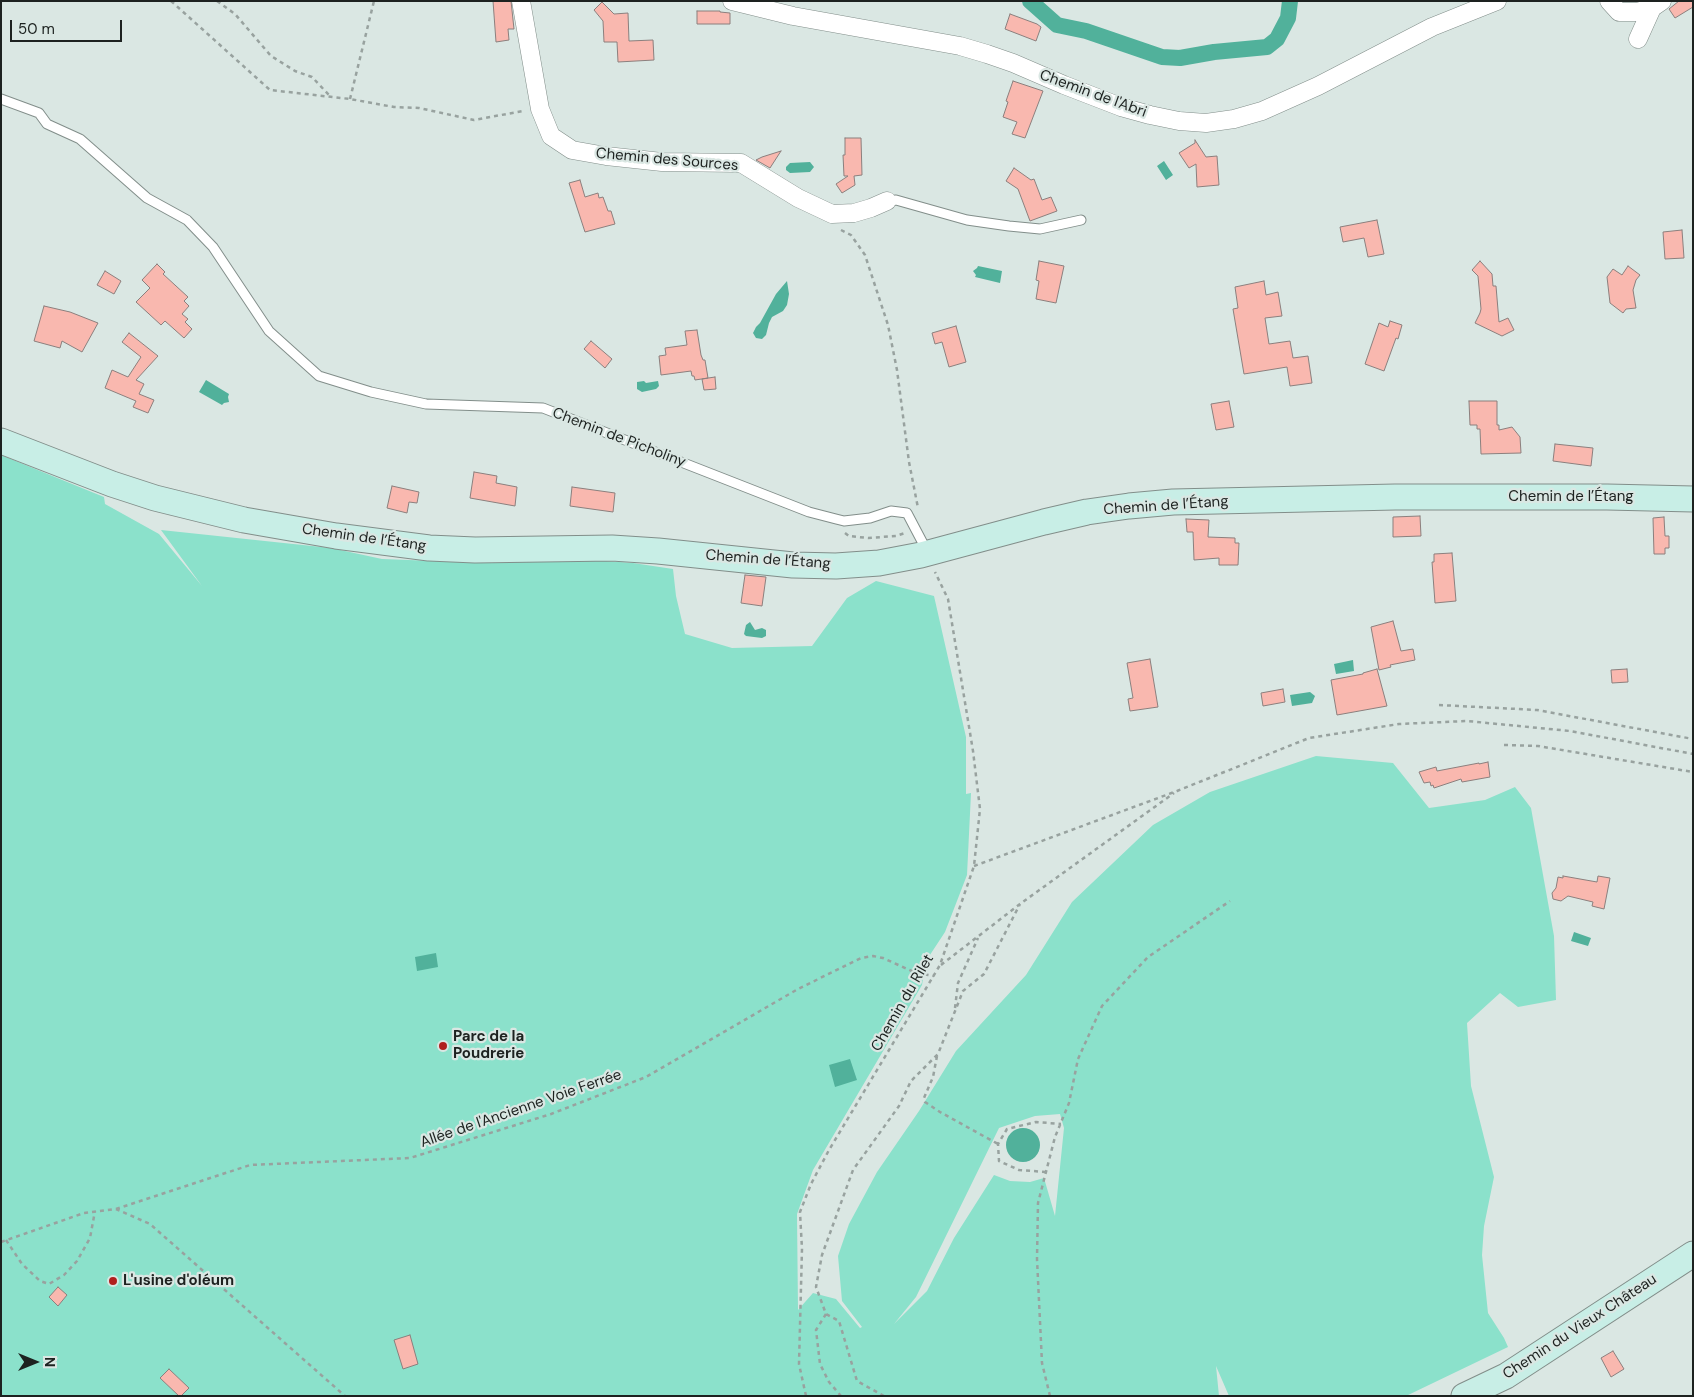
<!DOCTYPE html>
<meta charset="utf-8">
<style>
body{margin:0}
#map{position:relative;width:1694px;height:1397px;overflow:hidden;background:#dae7e3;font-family:"DM Sans",sans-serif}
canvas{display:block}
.frame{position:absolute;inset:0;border:2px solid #1d2220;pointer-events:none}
.north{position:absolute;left:10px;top:1337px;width:50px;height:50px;-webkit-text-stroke:4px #dae7e3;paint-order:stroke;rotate:90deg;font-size:14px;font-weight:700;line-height:20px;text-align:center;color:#1d2220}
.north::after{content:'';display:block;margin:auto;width:18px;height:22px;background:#1d2220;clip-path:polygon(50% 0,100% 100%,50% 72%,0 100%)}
.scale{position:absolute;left:10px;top:20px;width:112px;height:22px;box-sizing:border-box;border:2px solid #1d2220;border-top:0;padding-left:6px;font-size:15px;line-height:18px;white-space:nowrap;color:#1d2220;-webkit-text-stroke:4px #dae7e3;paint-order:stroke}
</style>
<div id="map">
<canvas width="1694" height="1397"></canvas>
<div class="frame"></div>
<div class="north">N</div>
<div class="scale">50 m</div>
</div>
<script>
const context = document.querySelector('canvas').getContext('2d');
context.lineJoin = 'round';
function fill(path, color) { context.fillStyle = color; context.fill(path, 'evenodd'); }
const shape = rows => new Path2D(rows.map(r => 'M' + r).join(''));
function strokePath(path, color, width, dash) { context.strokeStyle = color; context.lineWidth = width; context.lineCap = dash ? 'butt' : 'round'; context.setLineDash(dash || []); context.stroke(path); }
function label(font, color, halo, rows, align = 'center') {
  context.font = font + ' "DM Sans",sans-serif'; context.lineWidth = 4.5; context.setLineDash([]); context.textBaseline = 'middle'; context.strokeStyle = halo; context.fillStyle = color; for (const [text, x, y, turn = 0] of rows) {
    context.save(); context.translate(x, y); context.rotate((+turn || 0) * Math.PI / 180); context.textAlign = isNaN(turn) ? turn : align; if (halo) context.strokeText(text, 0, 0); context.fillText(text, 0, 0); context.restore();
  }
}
const green = shape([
 [1,455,104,497,105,504,159,534,202,586,161,530,331,548,382,559,461,562,551,557,633,563,673,569,676,596,685,634,732,648,812,646,847,598,876,581,934,596,966,737,966,794,971,793,967,875,945,932,926,961,922,985,813,1170,797,1214,798,1310,813,1293,836,1299,860,1328,862,1327,842,1301,838,1256,849,1224,877,1172,919,1111,956,1051,1026,975,1072,902,1153,825,1210,792,1316,756,1393,763,1429,808,1485,800,1515,787,1531,808,1554,936,1556,1000,1518,1007,1500,993,1467,1023,1471,1086,1494,1177,1484,1226,1482,1255,1488,1313,1504,1338,1508,1347,1406,1396,1229,1396,1216,1366,1219,1396,1,1396],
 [1060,1114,1064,1128,1055,1216,1044,1178,1030,1182,1010,1181,994,1175,954,1238,927,1291,894,1324,916,1297,999,1128,1035,1116]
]);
const water = shape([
 [1164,161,1173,175,1166,180,1157,166],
 [810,162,814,167,810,172,790,173,786,170,786,167,790,163],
 [978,266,1002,271,1000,283,975,277,976,275,973,271,977,268],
 [787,281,789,294,787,305,783,311,772,317,769,323,766,335,762,339,756,338,753,333,756,327,760,323,776,294],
 [206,380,229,394,228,397,229,402,224,403,222,405,199,392],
 [644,381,646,383,658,381,659,386,656,389,642,392,637,389,637,382],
 [750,622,755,630,762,628,766,630,766,636,762,638,746,636,744,634,746,625],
 [1353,660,1354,671,1336,674,1334,664],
 [1310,692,1315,696,1312,703,1292,706,1290,695],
 [1574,932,1591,938,1588,946,1571,941],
 [436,953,438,967,417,971,415,957],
 [850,1059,857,1080,835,1087,829,1065],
 '1006 1145a17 17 0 1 1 34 0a17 17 0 1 1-34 0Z'
]);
const canal = shape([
 [1030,1,1057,25,1086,31,1162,57,1180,58,1214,52,1267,47,1277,39,1288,18,1290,1]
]);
const building = shape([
 [493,1,511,1,514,29,508,29,509,40,496,42,493,1],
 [1679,1,1693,1,1693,7,1675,18,1669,9,1679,1],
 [602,2,614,14,628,13,629,41,653,40,654,60,618,62,617,42,604,42,603,21,594,10,602,2],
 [697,11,720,11,720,12,730,13,730,24,697,24,697,11],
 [1010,14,1037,24,1041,27,1036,41,1005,29,1010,14],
 [1013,81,1043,91,1025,138,1012,134,1017,122,1003,117,1008,102,1006,101,1013,81],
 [845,138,861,138,862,175,854,176,855,185,842,193,836,184,848,176,844,176,843,155,845,155,845,138],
 [1195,140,1206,157,1217,156,1219,185,1197,187,1196,164,1189,168,1179,153,1195,143,1195,140],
 [781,151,770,168,756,160,762,157,781,151],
 [1014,168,1031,180,1034,179,1042,200,1051,197,1057,211,1030,221,1018,189,1006,181,1014,168],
 [580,180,585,197,598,193,599,198,603,197,608,211,611,211,615,224,585,232,569,183,580,180],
 [1377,220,1384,254,1368,257,1364,238,1343,242,1340,227,1377,220],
 [1682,230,1684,258,1665,259,1663,232,1682,230],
 [1039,261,1064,266,1056,303,1036,299,1039,281,1036,280,1039,261],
 [1480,261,1492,274,1493,286,1496,286,1499,322,1508,318,1514,330,1502,336,1475,323,1480,313,1481,309,1478,276,1472,270,1480,261],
 [157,264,165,272,163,274,188,297,184,301,189,306,182,314,188,319,185,322,192,329,184,338,165,321,161,325,136,302,150,288,142,280,157,264],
 [1628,266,1640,275,1636,280,1633,290,1636,308,1626,309,1623,313,1610,303,1607,277,1613,269,1622,275,1628,266],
 [105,271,121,281,114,294,97,285,105,271],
 [1264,281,1266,295,1278,292,1282,316,1265,318,1269,344,1290,341,1293,358,1308,356,1312,383,1290,386,1287,367,1244,374,1233,309,1238,308,1235,287,1264,281],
 [44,306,70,312,98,323,82,352,62,341,60,348,34,341,44,306],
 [1390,321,1402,325,1398,339,1396,338,1384,371,1365,364,1379,323,1388,327,1390,321],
 [956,326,966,362,949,367,942,342,935,344,932,333,956,326],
 [697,330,701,355,703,360,705,360,708,378,695,380,694,376,692,376,691,371,661,375,659,356,666,355,665,348,687,345,685,331,697,330],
 [129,333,158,356,136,380,144,384,139,394,154,400,148,413,133,407,136,401,105,388,112,370,128,377,141,357,122,342,129,333],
 [591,341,612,359,605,368,584,349,591,341],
 [715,377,716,389,704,390,702,379,715,377],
 [1229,401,1234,427,1216,430,1211,404,1229,401],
 [1469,401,1497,401,1497,425,1499,425,1499,430,1512,427,1520,437,1521,453,1481,454,1480,429,1477,429,1477,425,1470,425,1469,401],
 [1555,444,1593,448,1591,466,1553,461,1555,444],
 [474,472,497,476,496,483,517,487,515,506,470,498,474,472],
 [392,486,419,492,417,503,409,502,407,513,387,508,392,486],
 [572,487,615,493,613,512,570,506,572,487],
 [1420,516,1421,536,1393,537,1393,517,1420,516],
 [1664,517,1665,536,1669,536,1669,548,1665,548,1665,554,1654,554,1653,518,1664,517],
 [1186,519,1209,520,1208,537,1235,538,1235,543,1239,543,1238,565,1219,565,1219,558,1194,560,1193,532,1187,532,1186,519],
 [1452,553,1456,601,1435,603,1432,562,1434,562,1434,554,1452,553],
 [745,575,766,577,762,606,741,603,745,575],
 [1393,621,1401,651,1413,649,1415,660,1390,665,1391,667,1379,670,1371,627,1393,621],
 [1150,659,1158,707,1130,711,1128,699,1133,698,1127,663,1150,659],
 [1377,669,1387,706,1337,715,1331,680,1363,674,1363,673,1377,669],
 [1627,669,1628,682,1612,683,1611,670,1627,669],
 [1283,689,1285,702,1263,706,1261,693,1283,689],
 [1488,762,1490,777,1462,782,1461,779,1434,788,1433,785,1431,786,1430,782,1424,783,1419,772,1436,767,1437,771,1479,763,1479,764,1488,762],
 [1563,876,1597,882,1598,876,1610,878,1604,909,1592,906,1593,902,1568,896,1561,901,1553,899,1552,893,1556,888,1558,877,1563,878,1563,876],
 [58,1287,67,1295,58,1306,49,1297,58,1287],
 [410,1335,418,1364,403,1369,394,1340,410,1335],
 [1613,1351,1624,1369,1611,1377,1601,1358,1613,1351],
 [169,1369,189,1388,181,1396,179,1396,160,1378,169,1369]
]);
const path = shape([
 [171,1,270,90,350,99,394,107,419,108,474,120,523,111],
 [217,1,235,14,271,56,295,71,312,77,329,95],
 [350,99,374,1],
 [841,230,851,235,865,255,888,325,897,370,909,462,918,508],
 [845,533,849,536,868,538,896,536,905,533],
 [1439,705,1537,710,1693,739],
 [1504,745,1538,746,1693,772],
 [974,866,1177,791,1309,738,1399,724,1467,721,1570,731,1693,754],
 [941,965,1020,904,1174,793],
 [955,1008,958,983,978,938],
 [937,1056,933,1077,924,1098,925,1102,940,1112,998,1144],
 [1046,1172,1019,1170,999,1161,998,1144,1007,1129,1036,1122,1061,1124],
 [116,1209,250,1165,410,1158,551,1114,646,1077,798,989,861,958,873,956,883,958,916,973,934,976],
 [6,1240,22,1264,40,1281,49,1284,64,1275,77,1261,90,1238,95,1211],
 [1,1242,84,1213,116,1209,150,1224,345,1396],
 [826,1314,816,1330,820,1364,829,1382,841,1396],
 [806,1396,799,1364,802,1249,800,1212,811,1184,829,1150,940,965,974,866,980,809,973,751,948,599,935,572],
 [884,1396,857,1381,839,1321,826,1314,816,1287,822,1255,853,1170,899,1106,911,1081,938,1054,963,991,984,974,1020,904],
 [1050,1396,1042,1363,1037,1259,1038,1203,1055,1137,1069,1103,1078,1059,1102,1006,1148,957,1230,901]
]);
const lane = shape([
 [1,99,39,113,47,124,80,139,147,198,187,220,213,247,269,331,319,376,371,392,426,404,543,408,809,512,836,519,844,521,870,518,891,511,907,513,927,551],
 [887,201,896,200,967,220,1009,226,1040,229,1081,220]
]);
const street = shape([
 [521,1,540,109,551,136,572,150,606,156,662,162,741,163,798,198,832,214,854,213,871,208,887,201],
 [732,1,793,16,960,46,987,54,1013,63,1064,85,1121,107,1150,115,1179,121,1206,123,1234,119,1262,111,1318,86,1432,27,1497,1],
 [1609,1,1619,12,1637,12,1652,8,1662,1],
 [1638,39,1652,8]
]);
const secondary = shape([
 [1,441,112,484,155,498,244,520,336,536,429,548,475,550,612,548,658,551,793,565,836,566,879,563,921,555,1044,522,1087,512,1129,506,1173,502,1395,497,1607,497,1693,499],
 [1464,1396,1506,1376,1693,1254]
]);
const markers = [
 [443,1046,5,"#b01f1e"],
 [113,1281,5,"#b01f1e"]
];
const streetNames = [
 ["Chemin de l'Abri",1093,94,20],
 ["Chemin des Sources",667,160,5],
 ["Chemin de Picholiny",619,438,21],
 ["Chemin de l’Étang",1571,497],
 ["Chemin de l’Étang",1166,506,-4],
 ["Chemin de l’Étang",364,538,8],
 ["Chemin de l’Étang",768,560,4],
 ["Chemin du Rilet",903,1003,-60],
 ["Allée de l'Ancienne Voie Ferrée",521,1109,-19],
 ["Chemin du Vieux Château",1580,1327,-33]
];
const poiNames = [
 ["Parc de la",453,1037],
 ["Poudrerie",453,1054],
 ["L'usine d'oléum",123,1281]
];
fill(green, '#8be1cb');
fill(water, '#51b19b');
strokePath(canal, '#51b19b', 16);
fill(building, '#f9b8af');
strokePath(building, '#8b7f7d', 1);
strokePath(lane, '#828e8a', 11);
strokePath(street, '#828e8a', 19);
strokePath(secondary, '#828e8a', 27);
strokePath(path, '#98a29f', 2.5, [4, 4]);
strokePath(lane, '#fff', 9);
strokePath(street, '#fff', 18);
strokePath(secondary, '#c8eee6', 25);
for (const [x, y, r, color] of markers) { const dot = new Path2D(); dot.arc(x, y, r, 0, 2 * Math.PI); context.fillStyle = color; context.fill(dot); strokePath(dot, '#dae7e3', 2); }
label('15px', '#1d2220', '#dae7e3', streetNames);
label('bold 15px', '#1d2220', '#dae7e3', poiNames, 'left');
</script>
